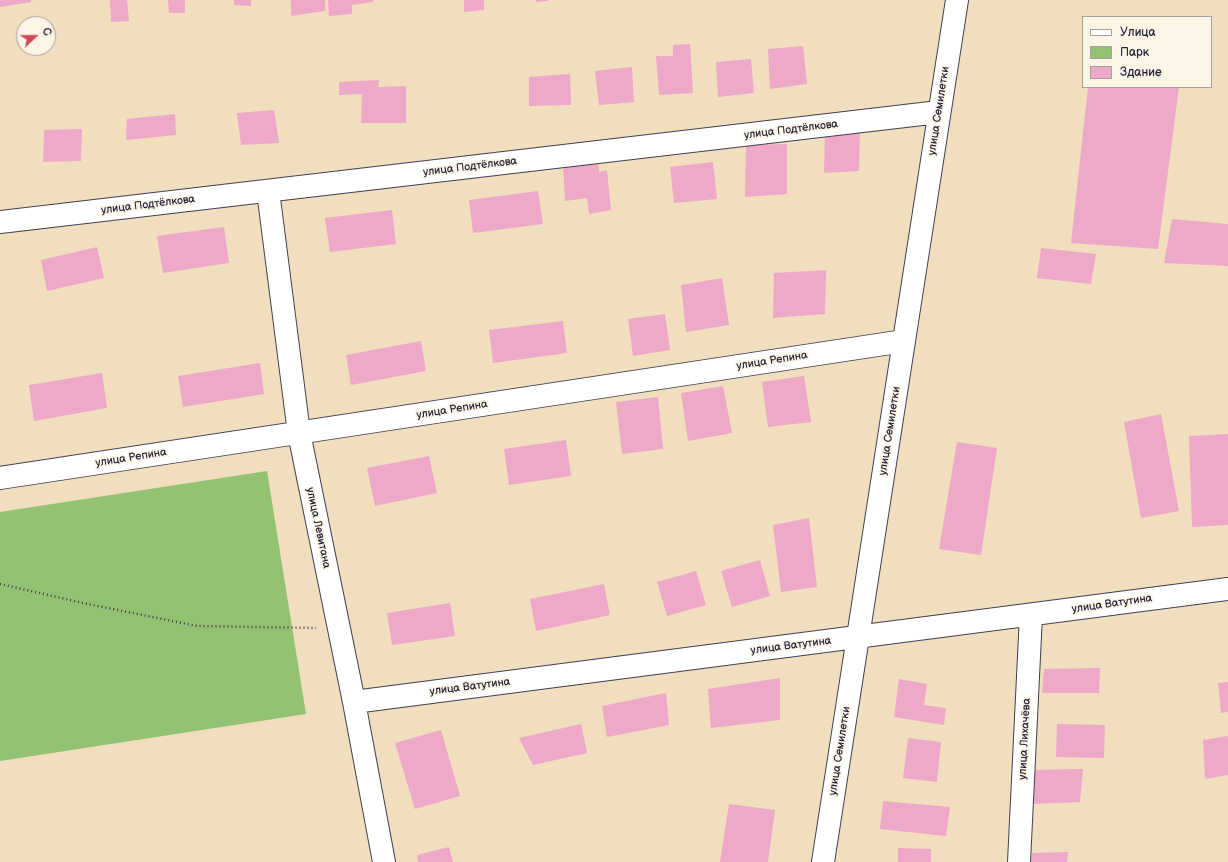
<!DOCTYPE html>
<meta charset="utf-8">
<style>
body{margin:0}
#map{position:relative;width:1228px;height:862px;overflow:hidden;background:#f0debe;font-family:"Balsamiq Sans",sans-serif}
canvas{display:block}
.legend{position:absolute;left:1082px;top:16px;width:130px;height:72px;box-sizing:border-box;background:#fcf5e5;border:1px solid #a5a1a1;margin:0;padding:5px 7px;list-style:none;font-size:12px;color:#22223b}
.legend li{display:flex;align-items:center;gap:8px;height:20px}
.legend b{width:20px;border:1px solid #a5a1a1}
.north{position:absolute;left:16px;top:16px;width:40px;height:40px;box-sizing:border-box;background:#fcf5e5;border:1px solid #a5a1a1;border-radius:50%;rotate:68deg;font-size:11px;font-weight:700;line-height:16px;text-align:center;color:#22223b}
.north::after{content:'';display:block;margin:auto;width:14px;height:18px;background:#d1495b;clip-path:polygon(50% 0,100% 100%,50% 72%,0 100%)}
</style>
<div id="map">
<canvas width="1228" height="862"></canvas>
<ul class="legend">
<li><b style="height:5px;background:#fff"></b>Улица</li>
<li><b style="height:11px;background:#92c272"></b>Парк</li>
<li><b style="height:11px;background:#eea8c8"></b>Здание</li>
</ul>
<div class="north">С</div>
</div>
<script>
const context = document.querySelector('canvas').getContext('2d');
context.lineJoin = 'round';
function fill(path, color) { context.fillStyle = color; context.fill(path, 'evenodd'); }
const shape = rows => new Path2D(rows.map(r => 'M' + r).join(''));
function strokePath(path, color, width, dash) { context.strokeStyle = color; context.lineWidth = width; context.lineCap = dash ? 'butt' : 'round'; context.setLineDash(dash || []); context.stroke(path); }
function label(font, color, halo, rows, align = 'center') {
  context.font = font + ' "Balsamiq Sans",sans-serif'; context.lineWidth = 3.5; context.setLineDash([]); context.textBaseline = 'middle'; context.strokeStyle = halo; context.fillStyle = color; for (const [text, x, y, turn = 0] of rows) {
    context.save(); context.translate(x, y); context.rotate((+turn || 0) * Math.PI / 180); context.textAlign = isNaN(turn) ? turn : align; if (halo) context.strokeText(text, 0, 0); context.fillText(text, 0, 0); context.restore();
  }
}
const green = shape([
 [267,471,306,714,0,761,0,512]
]);
const building = shape([
 [0,0,31,0,31,2,0,7],
 [110,0,127,0,129,21,111,22],
 [168,0,185,0,185,13,169,13],
 [234,0,251,0,251,6,234,5],
 [291,0,325,0,325,11,291,16],
 [328,0,373,0,373,2,352,5,352,14,329,16],
 [464,0,484,0,484,10,464,12],
 [536,0,548,0,548,1,536,2],
 [690,44,693,93,659,95,656,56,673,56,673,45],
 [803,46,807,84,770,89,768,49],
 [751,59,754,93,718,97,716,62],
 [632,67,634,102,599,105,595,71],
 [570,74,571,105,529,106,529,77],
 [379,80,378,87,406,86,406,123,361,123,362,94,339,95,339,82],
 [1088,87,1179,87,1158,249,1071,243],
 [274,110,279,143,241,145,237,113],
 [175,114,176,135,126,140,127,119],
 [860,128,859,171,824,173,825,131],
 [82,129,81,161,43,162,44,130],
 [787,144,787,194,745,197,746,145],
 [598,160,599,172,607,170,611,210,589,214,587,198,565,201,563,164],
 [713,162,717,199,674,203,670,167],
 [538,191,543,224,473,233,469,200],
 [392,210,396,244,330,252,325,218],
 [1172,219,1228,224,1228,266,1164,263],
 [224,227,229,263,163,273,157,236],
 [97,247,104,278,47,291,41,260],
 [1041,248,1096,254,1091,284,1037,278],
 [826,270,825,314,773,318,774,273],
 [722,278,729,325,686,332,681,285],
 [665,314,670,350,633,356,628,319],
 [563,321,567,353,493,363,489,330],
 [421,341,426,371,351,385,346,355],
 [260,363,264,394,183,407,178,376],
 [102,373,107,408,34,421,29,385],
 [804,376,811,422,768,427,762,382],
 [723,386,732,433,688,441,681,393],
 [658,397,663,449,622,454,616,402],
 [1161,414,1179,511,1141,518,1124,422],
 [1228,434,1228,525,1192,527,1189,436],
 [566,440,571,476,509,485,504,449],
 [957,442,997,448,981,555,939,549],
 [429,456,437,493,375,506,367,468],
 [809,518,817,587,781,592,773,525],
 [760,560,770,596,732,607,721,571],
 [696,571,706,605,667,616,657,582],
 [604,584,610,615,536,631,530,599],
 [450,603,455,636,392,645,387,613],
 [1100,668,1099,693,1042,693,1044,669],
 [780,678,780,720,711,728,708,689],
 [899,679,927,684,924,705,946,708,944,725,894,717],
 [1228,682,1228,712,1221,713,1218,683],
 [666,693,669,725,607,737,602,706],
 [581,724,587,753,533,765,519,738],
 [1057,724,1105,725,1104,758,1056,757],
 [441,730,460,796,415,809,395,743],
 [1228,736,1228,775,1205,779,1203,740],
 [908,738,941,742,937,782,903,778],
 [1083,769,1080,802,1030,804,1031,770],
 [883,801,950,807,946,836,880,829],
 [729,804,775,810,768,862,720,862],
 [449,847,453,862,418,862,417,855],
 [898,848,931,849,931,862,898,862],
 [1068,852,1067,862,1031,862,1032,853]
]);
const path = shape([
 [0,584,83,603,197,626,316,628]
]);
const minor = shape([
 [268,191,299,433,354,702,384,862],
 [0,222,939,112],
 [0,478,904,341],
 [354,702,1228,589],
 [823,862,957,0],
 [1019,862,1031,615]
]);
const streetNames = [
 ["улица Семилетки",939,111,-81],
 ["улица Подтёлкова",791,130,-7],
 ["улица Подтёлкова",470,167,-7],
 ["улица Подтёлкова",148,205,-7],
 ["улица Репина",772,361,-9],
 ["улица Репина",452,410,-9],
 ["улица Семилетки",890,431,-81],
 ["улица Репина",131,458,-9],
 ["улица Левитана",318,528,78],
 ["улица Ватутина",1112,604,-8],
 ["улица Ватутина",791,646,-7],
 ["улица Ватутина",470,687,-7],
 ["улица Лихачёва",1025,739,-87],
 ["улица Семилетки",840,751,-81]
];
fill(green, '#92c272');
fill(building, '#eea8c8');
strokePath(minor, '#413e4f', 24);
strokePath(path, '#413e4f', 2.5, [1, 3]);
strokePath(minor, '#fff', 22);
label('11px', '#22223b', '#fcf5e5', streetNames);
</script>
